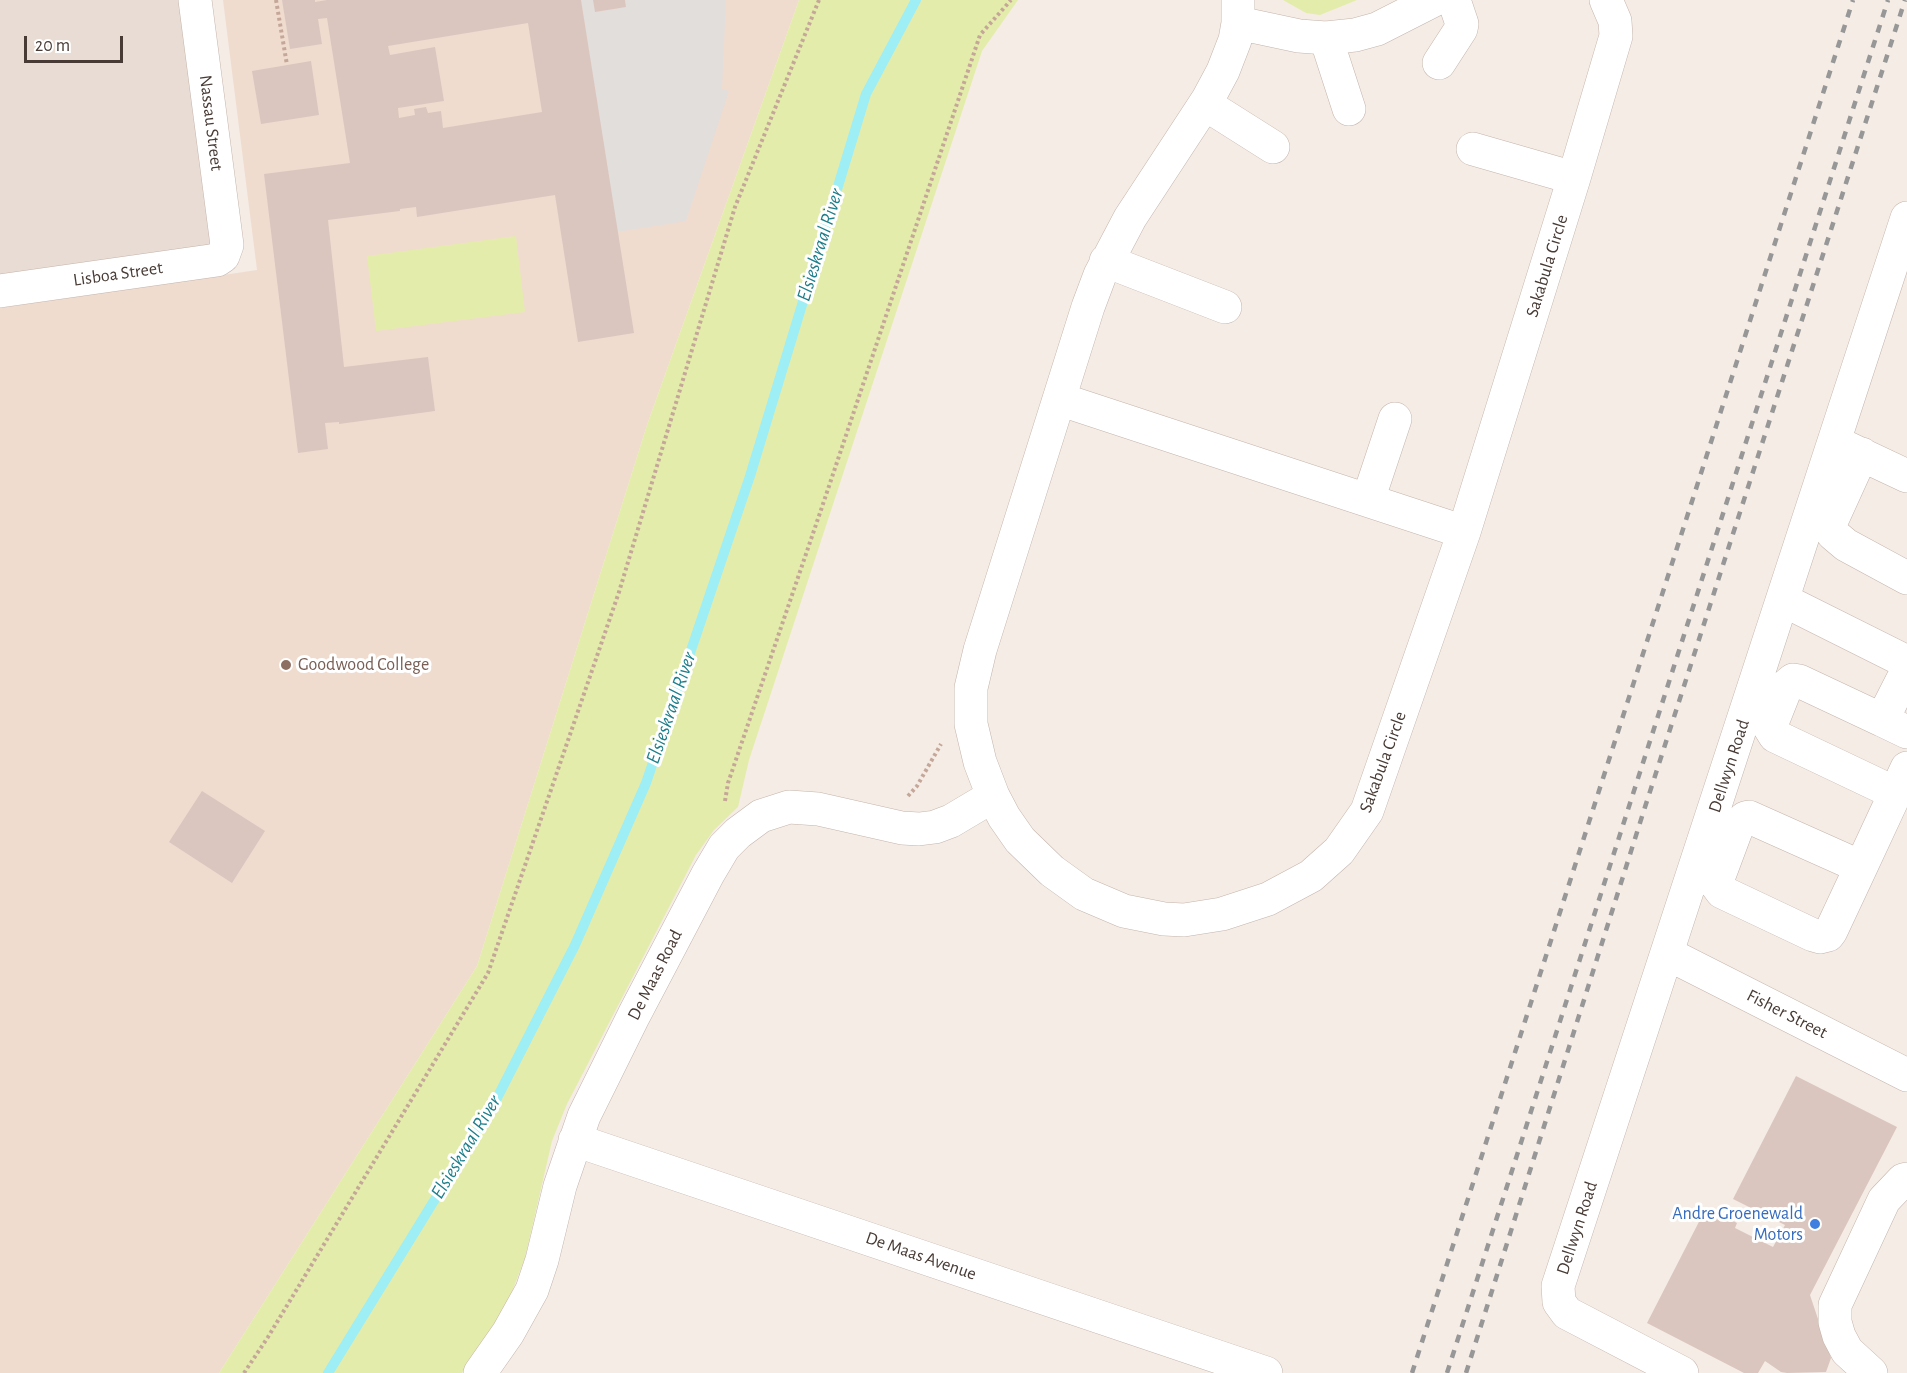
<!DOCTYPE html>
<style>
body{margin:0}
#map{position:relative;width:1907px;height:1373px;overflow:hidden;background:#f5ece6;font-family:"Alegreya Sans",sans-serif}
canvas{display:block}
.scale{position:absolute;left:24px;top:36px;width:99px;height:27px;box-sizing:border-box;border:3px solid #483b35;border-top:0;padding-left:8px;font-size:18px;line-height:21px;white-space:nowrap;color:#483b35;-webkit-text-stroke:4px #fff;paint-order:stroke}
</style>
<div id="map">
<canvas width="1907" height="1373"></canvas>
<div class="scale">20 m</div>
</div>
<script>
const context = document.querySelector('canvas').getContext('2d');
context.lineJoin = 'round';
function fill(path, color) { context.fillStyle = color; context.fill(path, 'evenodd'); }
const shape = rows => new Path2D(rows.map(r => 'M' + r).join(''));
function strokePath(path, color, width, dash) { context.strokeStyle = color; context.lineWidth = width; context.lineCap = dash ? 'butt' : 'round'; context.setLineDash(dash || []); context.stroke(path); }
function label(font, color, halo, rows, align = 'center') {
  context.font = font + ' "Alegreya Sans",sans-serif'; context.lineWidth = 6; context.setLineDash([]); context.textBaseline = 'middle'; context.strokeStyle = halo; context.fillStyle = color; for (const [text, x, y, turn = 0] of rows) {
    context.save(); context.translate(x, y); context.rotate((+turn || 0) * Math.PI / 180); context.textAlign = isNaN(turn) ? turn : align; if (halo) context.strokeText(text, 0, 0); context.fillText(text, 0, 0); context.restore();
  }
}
const residential = shape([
 [0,0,197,0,228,245,0,294]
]);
const education = shape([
 [223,0,799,0,647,425,477,966,219,1373,0,1373,0,308,257,270]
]);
const green = shape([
 [799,0,1018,0,982,51,749,760,738,807,714,830,696,855,567,1104,552,1141,525,1258,508,1302,498,1322,462,1373,219,1373,477,966,647,425],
 [1283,0,1357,0,1320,15,1306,13],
 [516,236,525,312,376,331,367,256]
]);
const parking = shape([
 [581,0,593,0,596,12,626,7,625,0,726,0,722,89,729,91,686,221,617,232]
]);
const stream = shape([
 [328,1373,496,1100,575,945,646,783,750,476,866,94,916,0]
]);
const building = shape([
 [282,0,315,0,315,2,327,0,581,0,634,333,578,342,555,195,417,217,416,207,400,209,400,211,328,220,344,367,428,357,435,411,339,424,339,422,325,423,328,449,298,453,264,174,350,163,327,18,318,19,322,44,290,49],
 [528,23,542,112,443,128,441,111,428,113,426,107,414,109,415,115,399,118,398,108,444,101,435,47,390,55,388,46],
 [593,0,625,0,626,7,595,12],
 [311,61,319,115,261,124,252,71],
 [202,791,265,831,232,883,169,842],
 [1796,1076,1897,1127,1810,1295,1831,1358,1826,1372,1787,1373,1781,1372,1765,1361,1758,1373,1744,1373,1647,1323,1704,1212,1713,1217,1716,1212,1737,1223,1735,1228,1773,1247,1785,1225,1733,1199]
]);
const path = shape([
 [276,0,287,65],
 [908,796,917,786,941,744],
 [725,801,728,783,822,507,980,35,1011,0],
 [244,1373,268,1337,488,973,619,592,735,207,819,0]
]);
const minor = shape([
 [1238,0,1238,23,1235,40,1223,71,1208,99,1130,218,1100,275,1088,307,980,650,971,688,971,724,980,762,993,796,1004,817,1020,840,1052,871,1084,894,1124,911,1164,919,1184,920,1222,914,1268,899,1311,876,1339,851,1367,811,1464,532,1574,178,1616,36,1615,21,1606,0],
 [1238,23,1299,36,1326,38,1355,35,1377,29,1434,0],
 [1326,38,1349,109],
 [1439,63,1461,29,1462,24,1454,0],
 [1205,104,1273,147],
 [1473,149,1574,178],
 [1106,261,1225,307],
 [0,291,217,260,223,256,227,245,195,0],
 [1059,399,1464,532],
 [1841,445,1907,476],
 [1862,454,1832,520,1830,527,1833,534,1846,545,1907,578],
 [1368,500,1395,419],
 [1783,600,1907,662],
 [1882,720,1907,732],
 [1895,793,1775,736,1770,728,1787,685,1793,680,1799,681,1882,720,1907,671],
 [1861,867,1749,817,1745,818,1738,825,1716,884,1722,892,1813,935,1820,937,1828,935,1831,931,1861,867,1907,768],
 [1668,954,1907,1075],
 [575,1140,1266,1373],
 [480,1373,508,1333,532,1290,542,1260,560,1186,584,1116,634,1015,708,874,724,847,738,833,761,816,789,807,818,809,902,828,919,829,935,827,951,821,993,796],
 [1682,1373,1567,1313,1559,1302,1558,1286,1907,218],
 [1871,1373,1847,1351,1839,1336,1835,1322,1835,1305,1884,1200,1903,1180,1907,1179]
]);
const rail = shape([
 [1412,1373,1853,0],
 [1447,1373,1888,0],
 [1466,1373,1645,807,1905,0]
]);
const markers = [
 [286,665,6,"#8d6e63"],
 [1815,1224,6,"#3f7fe0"]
];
const streetNames = [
 ["Nassau Street",211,123,83],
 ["Sakabula Circle",1547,266,-73],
 ["Lisboa Street",118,274,-8],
 ["Sakabula Circle",1383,762,-70],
 ["Dellwyn Road",1729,766,-72],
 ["De Maas Road",655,975,-63],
 ["Fisher Street",1787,1014,27],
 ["Dellwyn Road",1577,1228,-72],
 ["De Maas Avenue",921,1256,19]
];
const educationNames = [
 ["Goodwood College",298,665]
];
const shopNames = [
 ["Andre Groenewald",1803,1214],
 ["Motors",1803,1235]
];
const waterNames = [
 ["Elsieskraal River",820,245,-73],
 ["Elsieskraal River",671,708,-71],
 ["Elsieskraal River",466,1147,-59]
];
fill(residential, '#e9dcd4');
fill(education, '#efdccf');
fill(green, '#e4ecac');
fill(parking, '#e2dedc');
strokePath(stream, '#9eeef6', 10);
fill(building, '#dac6be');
strokePath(minor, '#c4b4ab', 34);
strokePath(path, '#c4a798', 4, [3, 3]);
strokePath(minor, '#fff', 33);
strokePath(rail, '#979797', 4.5, [8, 8]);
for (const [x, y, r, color] of markers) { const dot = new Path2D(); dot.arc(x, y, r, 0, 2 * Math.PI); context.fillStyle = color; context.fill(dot); strokePath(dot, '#fff', 2); }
label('18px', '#483b35', '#fff', streetNames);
label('18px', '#785e54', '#fff', educationNames, 'left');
label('18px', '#366cbe', '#fff', shopNames, 'right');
label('italic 20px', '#1e7e8a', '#fff', waterNames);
</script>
